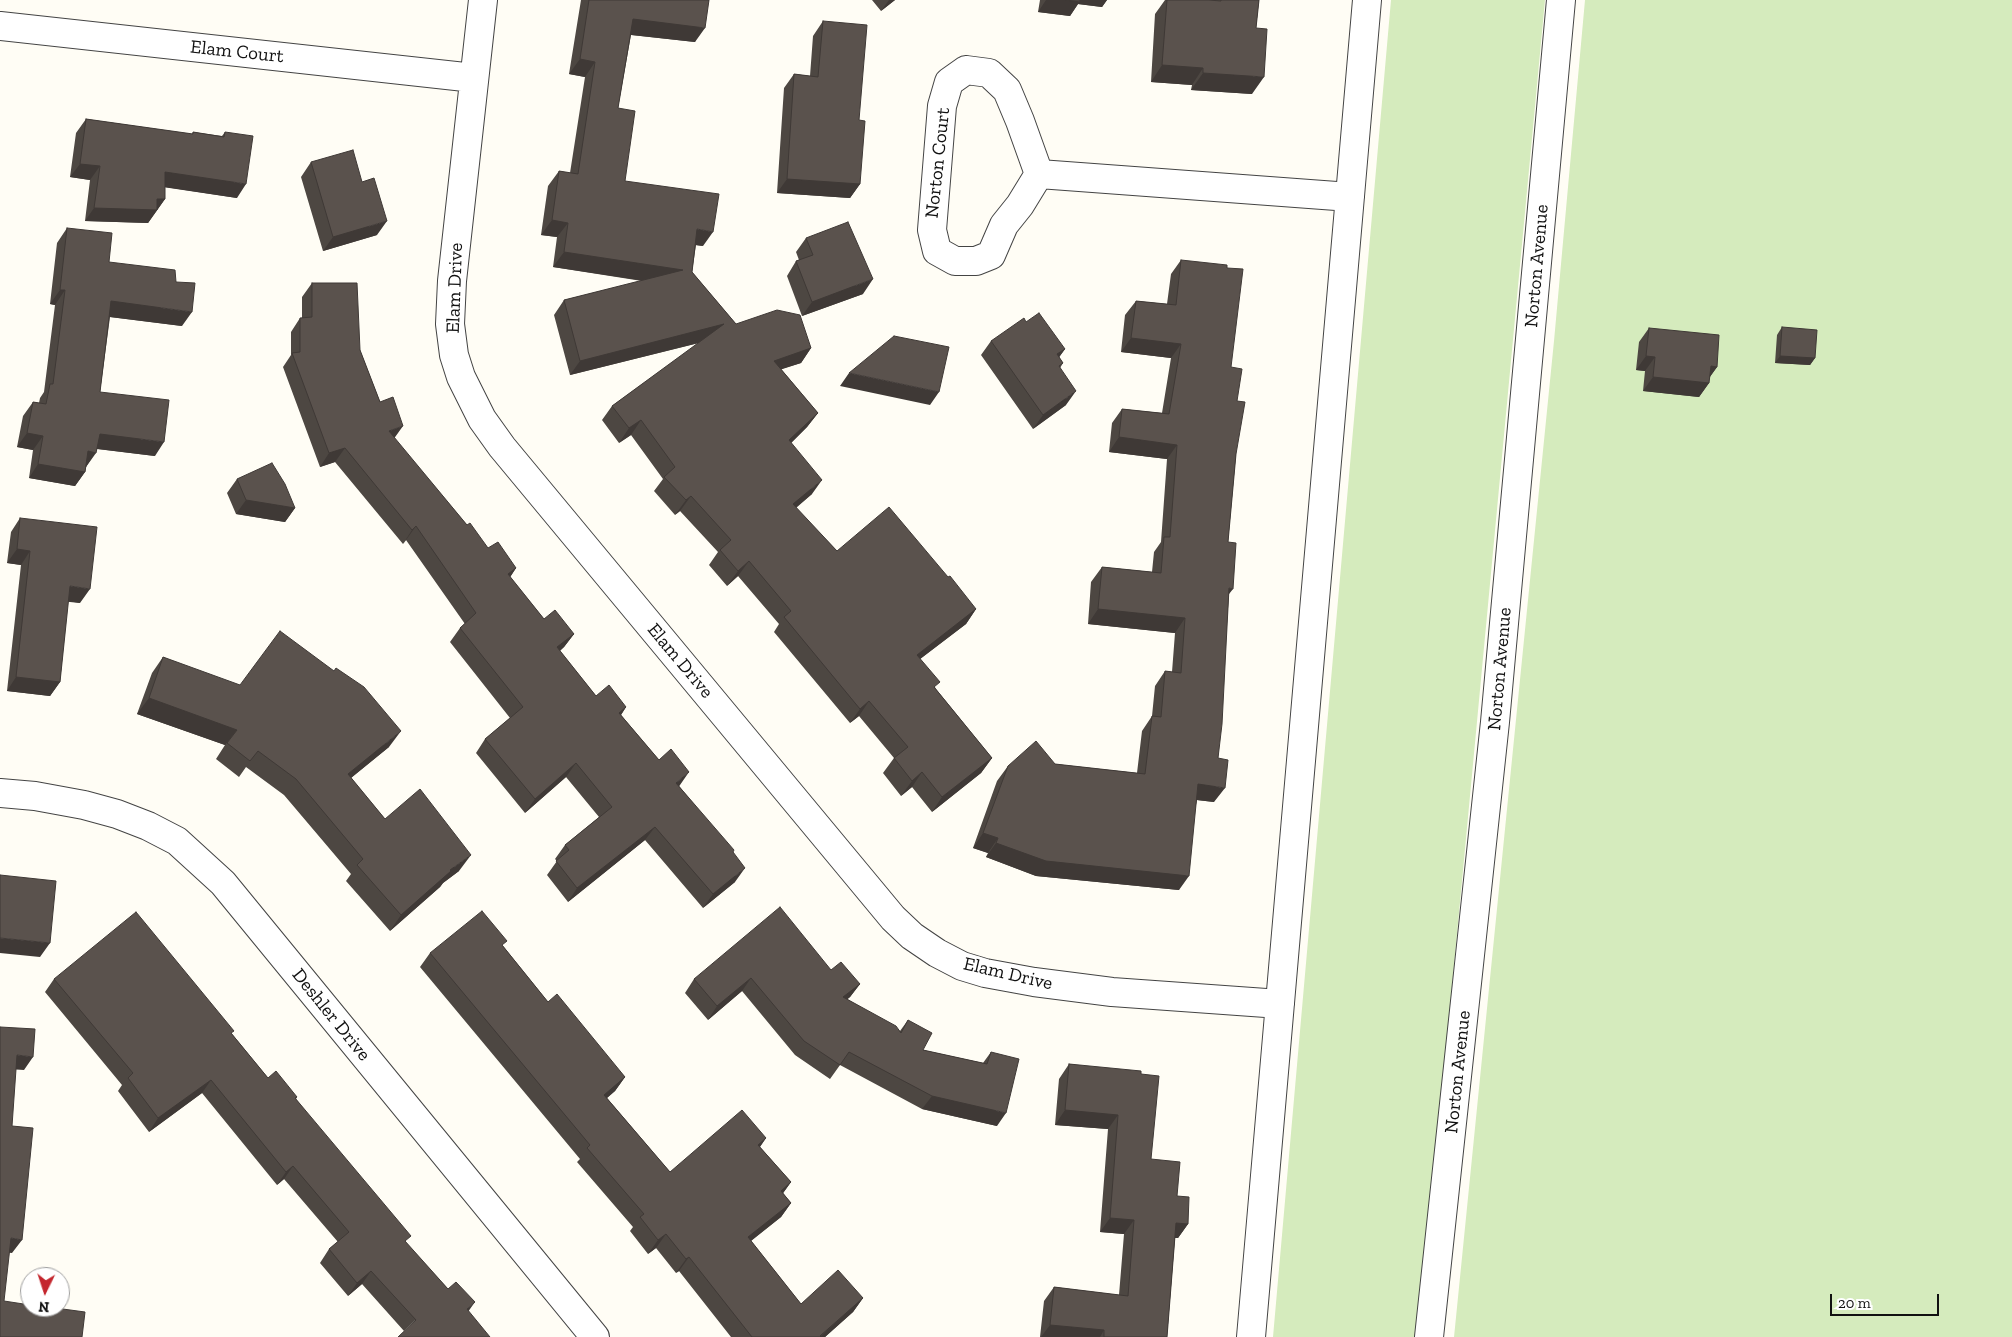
<!DOCTYPE html>
<style>
body{margin:0}
#map{position:relative;width:2012px;height:1337px;overflow:hidden;background:#fffdf5;font-family:"Zilla Slab",serif}
canvas{display:block}
.north{position:absolute;left:20px;top:1267px;width:50px;height:50px;box-sizing:border-box;background:#fff;border:1px solid #a0a0a0;border-radius:50%;rotate:184deg;font-size:14px;font-weight:700;line-height:20px;text-align:center;color:#111}
.north::after{content:'';display:block;margin:auto;width:18px;height:22px;background:#c4262e;clip-path:polygon(50% 0,100% 100%,50% 72%,0 100%)}
.scale{position:absolute;left:1830px;top:1294px;width:109px;height:22px;box-sizing:border-box;border:2px solid #111;border-top:0;padding-left:6px;font-size:15px;line-height:18px;white-space:nowrap;color:#111;-webkit-text-stroke:4px #fff;paint-order:stroke}
</style>
<div id="map">
<canvas width="2012" height="1337"></canvas>
<div class="north">N</div>
<div class="scale">20 m</div>
</div>
<script>
const context = document.querySelector('canvas').getContext('2d');
context.lineJoin = 'round';
function fill(path, color) { context.fillStyle = color; context.fill(path, 'evenodd'); }
const shape = rows => new Path2D(rows.map(r => 'M' + r).join(''));
function strokePath(path, color, width, dash) { context.strokeStyle = color; context.lineWidth = width; context.lineCap = dash ? 'butt' : 'round'; context.setLineDash(dash || []); context.stroke(path); }
function label(font, color, halo, rows, align = 'center') {
  context.font = font + ' "Zilla Slab",serif'; context.lineWidth = 5; context.setLineDash([]); context.textBaseline = 'middle'; context.strokeStyle = halo; context.fillStyle = color; for (const [text, x, y, turn = 0] of rows) {
    context.save(); context.translate(x, y); context.rotate((+turn || 0) * Math.PI / 180); context.textAlign = isNaN(turn) ? turn : align; if (halo) context.strokeText(text, 0, 0); context.fillText(text, 0, 0); context.restore();
  }
}
const green = shape([
 [1391,0,1545,0,1419,1337,1273,1337],
 [1585,0,2012,0,2012,1337,1454,1337,1554,341]
]);
const minor = shape([
 [483,0,452,281,450,324,454,355,461,377,482,419,502,447,893,918,912,936,937,953,962,966,985,973,1034,982,1112,992,1280,1004],
 [0,26,474,78],
 [966,70,989,73,1007,90,1020,121,1039,174,1020,205,1004,225,991,255,976,261,955,261,937,251,932,230,942,106,949,82,966,70],
 [1039,174,1350,197],
 [0,793,35,796,84,805,117,814,148,826,177,841,223,883,595,1337],
 [1251,1337,1367,0],
 [1429,1337,1495,722,1561,0]
]);
const wall = shape([
 [581,0,709,0,695,42,631,35,618,108,625,181,703,246,696,245,692,272,736,324,811,348,801,363,781,369,818,413,807,427,791,443,812,494,796,508,837,551,976,609,966,624,920,659,936,689,992,758,981,773,932,812,912,787,901,796,883,773,894,758,859,716,850,723,774,632,779,624,738,576,727,586,709,565,718,552,680,511,675,515,654,491,663,479,631,435,619,443,602,420,612,406,699,343,570,375,554,315,564,300,642,281,553,267,557,237,541,235,548,186,559,171,570,173,585,77,569,74],
 [872,0,895,0,881,11],
 [1040,0,1107,0,1102,7,1078,4,1070,16,1038,12],
 [1165,0,1259,0,1256,28,1252,94,1191,90,1192,85,1151,82,1155,14],
 [823,21,859,120,860,184,850,198,777,193,784,88,794,74,810,76,813,36],
 [86,119,192,134,193,132,222,136,225,132,237,198,165,187,165,199,148,223,85,221,90,180,70,177,76,133],
 [311,162,377,235,323,251,301,177],
 [67,228,109,262,182,326,110,317,100,392,155,456,97,449,86,467,85,472,75,486,29,478,33,450,17,447,23,416,33,402,39,403,40,398,44,392,55,305,50,304,57,243],
 [806,238,863,294,802,316,787,276,796,261,799,260,796,252],
 [1181,260,1231,367,1237,401,1236,454,1228,542,1229,594,1218,758,1214,802,1197,800,1179,890,1036,876,986,857,988,853,973,848,997,781,1008,766,1055,764,1137,773,1142,731,1152,716,1155,686,1165,671,1172,672,1175,633,1088,624,1091,582,1102,567,1152,572,1154,552,1161,542,1167,459,1109,452,1112,423,1122,409,1162,413,1171,358,1121,352,1125,315,1136,301,1167,304,1171,274],
 [312,283,360,350,394,438,467,525,488,548,516,568,510,577,544,619,574,634,564,647,560,651,596,696,626,707,621,715,680,785,679,786,733,852,735,882,703,908,645,840,568,902,547,875,557,861,555,859,565,845,599,817,566,777,525,813,476,753,485,739,510,718,450,642,460,628,465,624,406,540,403,544,335,462,320,467,283,367,291,355,291,332,300,318,302,318,302,297],
 [1026,322,1065,349,1059,357,1063,363,1060,368,1066,405,1033,429,981,355,991,341],
 [1782,327,1815,358,1810,365,1775,363,1777,335],
 [1649,328,1717,367,1709,378,1709,383,1699,397,1643,391,1645,371,1636,370,1639,342],
 [237,479,295,508,285,522,236,514,227,493],
 [20,518,80,603,68,601,60,682,50,696,7,691,21,565,7,563,11,532],
 [163,657,389,747,351,778,385,819,459,871,443,883,440,887,390,931,346,881,351,874,284,795,246,767,239,777,216,759,225,745,137,714,152,673],
 [503,946,548,1002,625,1077,615,1091,607,1098,670,1172,766,1138,760,1147,791,1182,783,1193,791,1203,781,1217,751,1241,801,1304,863,1298,853,1312,825,1337,731,1337,679,1271,676,1273,656,1248,648,1254,630,1231,633,1227,577,1162,580,1159,420,967,430,953],
 [831,970,860,984,850,997,847,999,900,1031,908,1020,923,1050,983,1063,991,1052,997,1126,922,1109,840,1065,830,1079,795,1055,742,991,708,1020,685,993,694,979],
 [54,979,232,1034,268,1078,297,1097,296,1099,406,1243,448,1289,404,1331,362,1284,348,1296,320,1263,329,1249,338,1242,284,1179,277,1185,202,1093,149,1132,118,1091,122,1085,45,992],
 [1069,1064,1141,1074,1151,1159,1177,1196,1188,1224,1178,1238,1175,1238,1167,1337,1040,1337,1044,1301,1054,1287,1119,1295,1124,1234,1100,1232,1108,1129,1055,1125,1059,1079]
]);
const shadedWall = shape([
 [889,0,895,0,881,11],
 [1046,0,1107,0,1102,7,1078,4,1070,16,1038,12],
 [633,19,705,28,695,42,623,34],
 [580,59,595,62,585,77,569,74],
 [1162,65,1203,68,1192,85,1151,82],
 [1203,73,1264,77,1252,94,1191,90],
 [80,164,100,166,90,180,70,177],
 [165,172,246,184,237,198,156,186],
 [787,179,860,184,850,198,777,193],
 [157,199,165,199,148,223,85,221,94,208],
 [552,220,568,223,557,237,541,235],
 [387,221,377,235,323,251,333,237],
 [697,229,713,232,703,246,687,244],
 [564,252,683,270,672,285,553,267],
 [873,279,863,294,802,316,812,302],
 [60,290,65,290,55,305,50,304],
 [111,301,192,312,182,326,102,316],
 [724,324,714,339,570,375,580,361],
 [1131,338,1181,344,1171,358,1121,352],
 [811,348,801,363,764,375,774,361],
 [1065,349,1055,363,1057,354],
 [1646,356,1655,357,1645,371,1636,370],
 [1780,356,1815,358,1810,365,1775,363],
 [1711,366,1717,367,1707,381],
 [849,373,939,392,930,405,840,386],
 [1653,377,1709,383,1699,397,1643,391],
 [1076,391,1066,405,1033,429,1043,415],
 [818,413,807,427,779,455,789,440],
 [641,420,631,435,619,443,629,428],
 [403,426,393,440,389,431],
 [27,433,43,436,33,450,17,447],
 [100,434,164,442,155,456,90,448],
 [1119,437,1177,445,1167,459,1109,452],
 [345,448,335,462,320,467,329,453],
 [88,451,96,453,86,467,78,465],
 [38,464,85,472,75,486,29,478],
 [822,480,812,494,782,519,793,504],
 [691,496,680,511,675,515,686,500],
 [246,500,295,508,285,522,236,514],
 [416,526,406,540,403,544,412,530],
 [17,549,30,551,21,565,7,563],
 [749,561,738,576,727,586,738,571],
 [516,568,507,582,508,574],
 [70,586,90,589,80,603,60,601],
 [1229,588,1233,589,1222,603],
 [976,609,966,624,907,669,917,655],
 [1098,609,1185,618,1175,633,1088,624],
 [574,634,564,647,547,661,557,647],
 [16,677,60,682,50,696,7,691],
 [149,698,237,730,225,745,137,714],
 [869,701,859,716,850,723,860,709],
 [626,707,617,721,619,713],
 [401,731,389,747,336,790,348,774],
 [992,758,981,773,932,812,942,797],
 [576,763,566,777,525,813,535,799],
 [689,772,680,785,666,797,676,783],
 [922,772,912,787,901,796,912,781],
 [1198,784,1225,788,1214,802,1188,799],
 [655,827,645,840,568,902,577,888],
 [983,833,998,838,988,853,973,848],
 [996,843,1189,876,1179,890,1036,876,986,857],
 [471,855,459,871,443,883,440,887,390,931,401,915,450,870],
 [745,868,735,882,703,908,713,894],
 [0,938,50,943,40,957,0,953],
 [751,978,742,991,708,1020,717,1006],
 [860,984,850,997,834,1011,843,997],
 [17,1055,33,1057,24,1070,8,1069],
 [625,1077,615,1091,594,1109,604,1095],
 [211,1080,202,1093,149,1132,158,1118],
 [932,1096,1006,1113,997,1126,922,1109],
 [1065,1110,1118,1115,1108,1129,1055,1125],
 [766,1138,756,1152,758,1145],
 [293,1166,284,1179,277,1185,286,1172],
 [791,1182,781,1196,781,1191],
 [791,1203,781,1217,738,1251,748,1237],
 [1110,1218,1134,1220,1124,1234,1100,1232],
 [1176,1223,1188,1224,1178,1238,1166,1238],
 [666,1234,656,1248,648,1254,658,1240],
 [11,1238,22,1240,12,1253,1,1252],
 [689,1257,679,1271,676,1273,686,1259],
 [371,1271,362,1284,348,1296,357,1283],
 [863,1298,853,1312,825,1337,820,1337],
 [475,1302,465,1316,467,1309],
 [1050,1325,1104,1330,1100,1337,1041,1337]
]);
const building = shape([
 [589,0,709,0,705,28,633,19,618,108,635,111,625,181,719,194,713,232,697,229,692,272,736,324,777,310,800,315,811,348,774,361,818,413,789,440,822,480,793,504,837,551,889,507,948,577,950,576,976,609,917,655,940,682,934,687,992,758,942,797,922,772,912,781,894,758,908,747,869,701,860,709,784,617,791,611,749,561,738,571,720,550,731,540,691,496,686,500,664,477,675,467,641,420,629,428,612,406,724,324,580,361,564,300,683,270,564,252,568,223,552,220,559,171,578,174,595,62,580,59,589,0],
 [1066,0,1080,0,1080,2,1066,0],
 [1167,0,1209,0,1221,1,1221,0,1259,0,1256,28,1267,29,1264,77,1203,73,1203,68,1162,65,1167,0],
 [823,21,867,25,859,120,865,121,860,184,787,179,794,74,818,77,823,21],
 [86,119,193,134,193,132,224,137,225,132,253,136,246,184,165,172,165,199,157,199,157,210,94,208,100,166,80,164,86,119],
 [353,150,362,182,374,178,387,221,333,237,311,162,353,150],
 [848,222,873,279,812,302,796,261,813,255,806,238,848,222],
 [67,228,112,233,109,262,175,270,176,282,195,283,192,312,111,301,100,392,169,400,164,442,100,434,96,453,88,451,85,472,38,464,43,436,27,433,33,402,46,404,50,384,53,384,65,290,60,290,67,228],
 [1181,260,1227,265,1227,268,1243,269,1231,367,1242,369,1237,401,1245,402,1236,454,1228,542,1236,543,1233,589,1229,588,1222,724,1218,758,1228,760,1225,788,1198,784,1189,876,1046,861,996,843,998,838,983,833,1008,766,1036,741,1055,764,1145,774,1152,716,1161,717,1165,671,1181,673,1185,618,1098,609,1102,567,1161,573,1164,537,1170,537,1177,445,1119,437,1122,409,1169,414,1181,344,1131,338,1136,301,1176,305,1181,260],
 [312,283,357,283,360,350,380,402,393,397,403,426,389,431,467,525,470,523,488,548,498,542,516,568,508,574,544,619,555,610,574,634,557,647,596,696,609,685,626,707,619,713,659,760,671,749,689,772,676,783,734,850,733,852,745,868,713,894,655,827,577,888,556,861,569,850,565,845,612,807,576,763,535,799,485,739,523,707,460,628,476,613,416,526,412,530,345,448,329,453,292,353,300,352,300,318,312,317,312,283],
 [1039,313,1065,349,1057,354,1063,363,1059,366,1076,391,1043,415,991,341,1024,318,1026,322,1039,313],
 [1782,327,1817,330,1815,358,1780,356,1782,327],
 [1649,328,1719,335,1717,367,1711,366,1709,383,1653,377,1655,357,1646,356,1649,328],
 [894,336,949,347,939,392,849,373,894,336],
 [272,463,285,484,295,508,246,500,237,479,272,463],
 [20,518,97,527,90,589,70,586,60,682,16,677,30,551,17,549,20,518],
 [280,631,334,671,336,668,364,687,401,731,348,774,385,819,420,789,471,855,450,870,451,871,401,915,357,865,363,859,296,779,258,751,250,761,227,743,237,730,149,698,163,657,240,685,280,631],
 [0,875,56,881,50,943,0,938,0,875],
 [780,907,831,970,841,962,860,984,843,997,896,1026,901,1033,908,1020,932,1033,923,1050,987,1064,991,1052,1019,1059,1006,1113,932,1096,849,1052,840,1065,804,1041,751,978,717,1006,694,979,780,907],
 [482,911,507,941,502,945,548,1002,557,994,625,1077,604,1095,670,1172,742,1110,766,1138,758,1145,791,1182,781,1191,791,1203,748,1237,801,1304,838,1270,863,1298,820,1336,821,1337,752,1337,689,1257,686,1259,666,1234,658,1240,640,1217,644,1214,587,1148,590,1145,430,953,482,911],
 [136,912,234,1031,231,1033,268,1078,276,1071,297,1097,295,1098,411,1236,405,1241,448,1289,456,1282,475,1302,467,1309,490,1337,398,1337,416,1320,371,1271,357,1283,329,1249,349,1232,293,1166,286,1172,211,1080,158,1118,128,1078,133,1073,54,979,136,912],
 [0,1027,35,1029,33,1057,17,1055,12,1126,33,1128,22,1240,11,1238,4,1301,30,1305,30,1307,48,1307,85,1312,82,1337,0,1337,0,1027],
 [1069,1064,1141,1071,1141,1074,1159,1076,1151,1159,1180,1162,1177,1196,1189,1197,1188,1224,1176,1223,1167,1337,1104,1337,1104,1330,1050,1325,1054,1287,1128,1296,1134,1220,1110,1218,1118,1115,1065,1110,1069,1064]
]);
const streetNames = [
 ["Elam Court",237,52,6],
 ["Norton Court",938,163,-84],
 ["Norton Avenue",1537,266,-85],
 ["Elam Drive",455,288,-88],
 ["Elam Drive",680,661,50],
 ["Norton Avenue",1500,669,-85],
 ["Elam Drive",1008,974,13],
 ["Deshler Drive",331,1015,51],
 ["Norton Avenue",1458,1072,-84]
];
fill(green, '#d5ebbd');
strokePath(minor, '#444', 30);
strokePath(minor, '#fff', 28);
fill(wall, '#4d4742');
fill(shadedWall, '#3f3936');
fill(building, '#5a524d');
strokePath(building, '#3f3936', 1);
label('19px', '#111', '#fff', streetNames);
</script>
